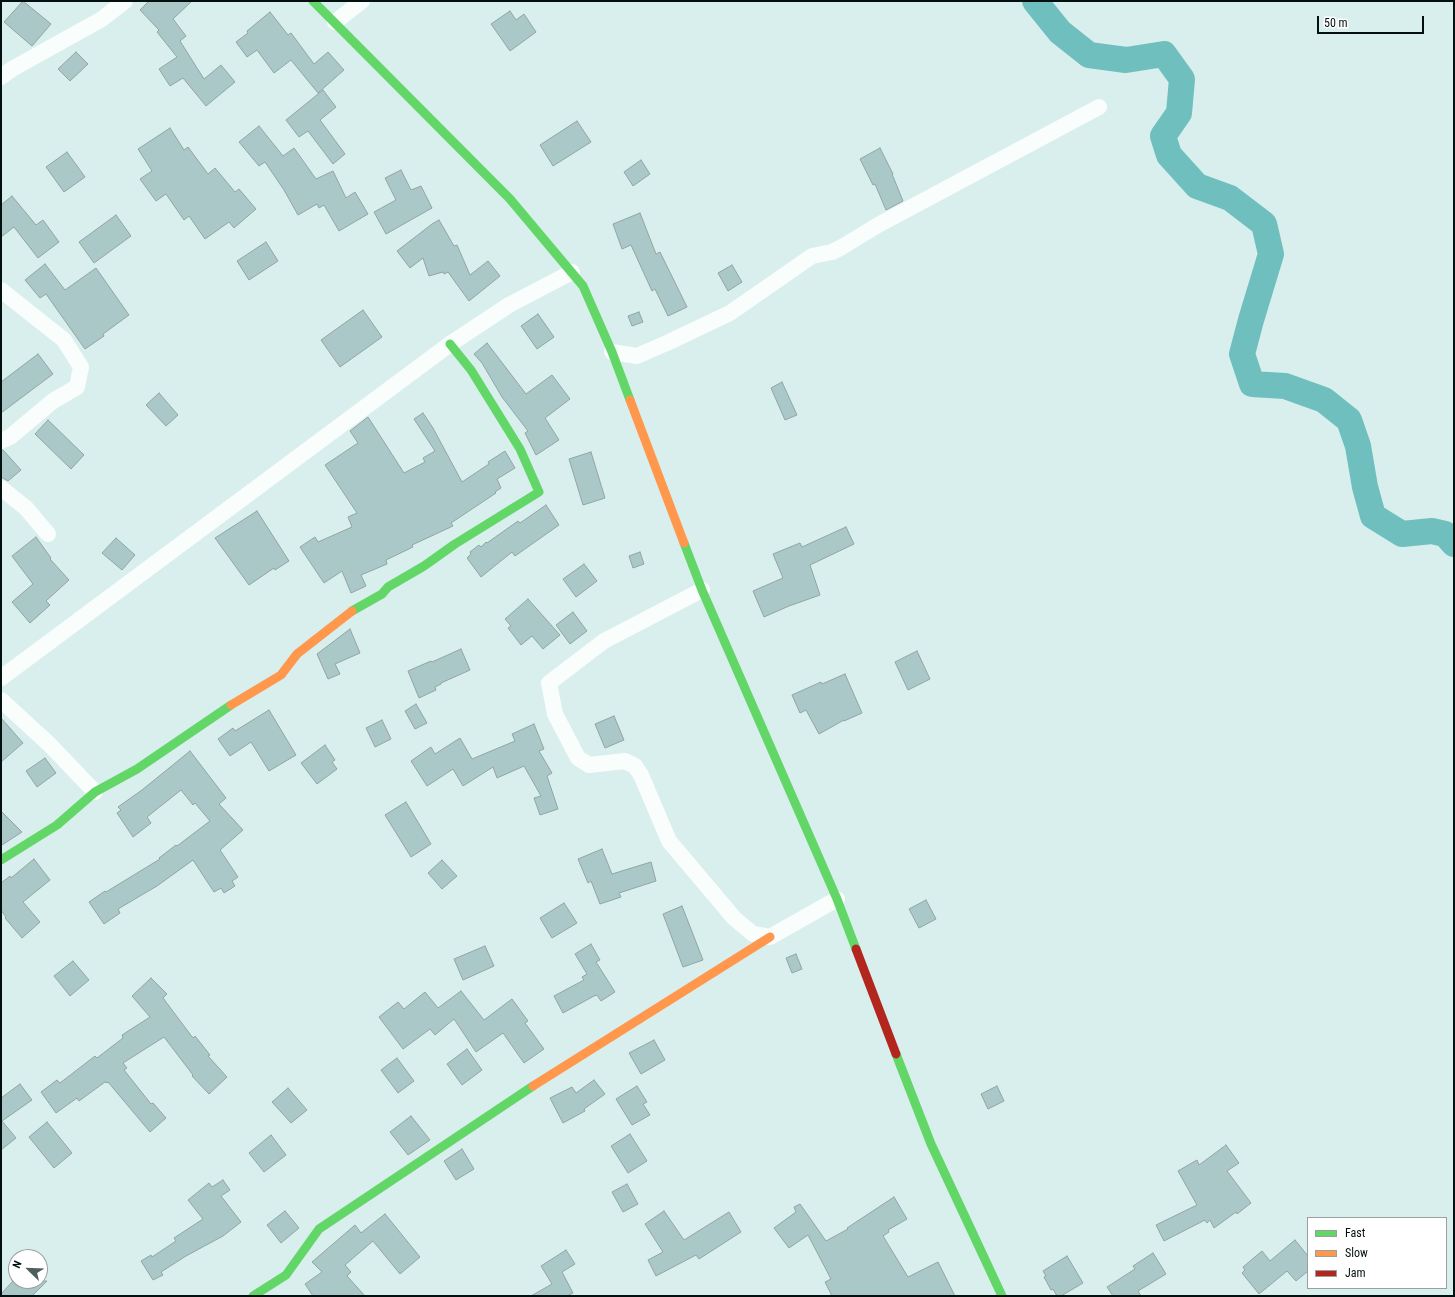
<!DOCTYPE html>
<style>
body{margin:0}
#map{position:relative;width:1455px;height:1297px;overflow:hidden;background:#d8efee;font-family:"Roboto Condensed",sans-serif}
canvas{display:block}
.frame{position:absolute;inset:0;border:2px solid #031010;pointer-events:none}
.legend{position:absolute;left:1307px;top:1217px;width:140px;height:72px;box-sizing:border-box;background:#fff;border:1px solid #9a9f9f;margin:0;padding:5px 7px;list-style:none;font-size:12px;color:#031010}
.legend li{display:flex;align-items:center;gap:8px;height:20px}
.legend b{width:20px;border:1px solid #9a9f9f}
.north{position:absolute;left:8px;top:1249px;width:40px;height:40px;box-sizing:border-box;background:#fff;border:1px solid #9a9f9f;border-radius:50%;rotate:293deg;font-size:11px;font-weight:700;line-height:16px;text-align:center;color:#031010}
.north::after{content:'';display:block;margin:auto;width:14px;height:18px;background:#4e5e5e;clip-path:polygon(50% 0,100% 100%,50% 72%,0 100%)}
.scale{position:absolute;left:1317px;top:16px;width:107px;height:18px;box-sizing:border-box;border:2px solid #031010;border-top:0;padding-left:5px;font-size:12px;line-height:14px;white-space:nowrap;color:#031010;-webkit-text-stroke:3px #fff;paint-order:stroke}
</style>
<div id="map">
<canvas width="1455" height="1297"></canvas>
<div class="frame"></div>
<ul class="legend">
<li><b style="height:5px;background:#63d668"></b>Fast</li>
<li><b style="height:5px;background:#ff974d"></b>Slow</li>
<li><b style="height:5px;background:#b3261e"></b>Jam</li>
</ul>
<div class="north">N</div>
<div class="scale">50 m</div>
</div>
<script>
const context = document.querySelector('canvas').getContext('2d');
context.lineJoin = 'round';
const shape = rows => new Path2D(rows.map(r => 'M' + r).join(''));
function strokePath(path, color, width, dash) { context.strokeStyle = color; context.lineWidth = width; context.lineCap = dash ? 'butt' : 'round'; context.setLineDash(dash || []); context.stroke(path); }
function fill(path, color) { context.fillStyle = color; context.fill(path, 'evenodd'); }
const river = shape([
 [1035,1,1060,32,1089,55,1126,60,1164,54,1182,79,1179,113,1163,136,1169,155,1197,186,1230,198,1264,224,1271,254,1251,320,1242,354,1252,384,1285,386,1324,400,1349,420,1358,446,1365,487,1373,516,1402,534,1432,531,1445,534,1454,544]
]);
const building = shape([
 [23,1,51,24,32,46,4,22,23,1],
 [149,1,192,1,173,19,186,36,180,41,204,79,221,65,235,82,206,106,183,78,170,86,159,69,177,57,157,32,159,30,140,10,149,1],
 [510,11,516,20,524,14,536,32,510,51,491,24,510,11],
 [270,12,288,35,291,33,314,64,328,52,344,70,318,93,291,60,274,73,257,50,247,57,236,42,248,33,247,31,270,12],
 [76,52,88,64,70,81,58,69,76,52],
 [323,90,336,107,320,120,345,154,333,164,308,131,299,137,286,120,323,90],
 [577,121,591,142,553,166,540,145,577,121],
 [259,126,283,156,294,148,316,179,333,171,346,198,355,192,368,214,339,231,324,205,319,208,317,204,298,215,284,190,265,162,259,166,239,142,259,126],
 [170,128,184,150,188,147,208,174,215,168,235,192,239,189,256,209,234,228,229,222,205,239,189,216,184,220,166,194,156,201,140,179,152,171,138,149,170,128],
 [880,148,893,174,892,174,903,201,886,210,875,184,873,185,860,159,880,148],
 [67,152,85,177,64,192,46,167,67,152],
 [641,160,650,174,633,186,624,172,641,160],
 [401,170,411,190,421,186,432,208,386,234,374,212,396,200,385,178,401,170],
 [12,196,36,225,43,220,59,242,38,258,14,227,1,237,1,205,12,196],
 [640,213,656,254,660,252,687,307,668,316,655,289,652,291,631,245,622,249,613,224,640,213],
 [116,215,131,236,94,263,79,242,116,215],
 [439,220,454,246,457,245,470,275,488,261,500,276,469,301,448,272,444,274,443,272,429,276,423,258,410,268,397,251,432,224,439,220],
 [266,242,278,261,249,280,237,261,266,242],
 [45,264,65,290,96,268,129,315,103,334,104,336,85,349,46,294,40,298,25,280,45,264],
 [732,265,742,282,728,291,718,273,732,265],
 [363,310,382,337,340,367,321,340,363,310],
 [639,312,643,322,632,326,628,316,639,312],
 [538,314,554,337,537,349,521,326,538,314],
 [487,343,526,394,552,375,570,399,545,418,559,440,536,455,525,433,528,431,502,397,482,363,474,354,487,343],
 [38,354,53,374,1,413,1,382,38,354],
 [782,382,797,415,785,420,771,388,782,382],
 [159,393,178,415,166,426,146,405,159,393],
 [423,413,433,428,462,482,489,464,488,462,505,451,515,468,497,479,501,488,495,492,496,493,451,523,453,526,412,545,413,547,386,560,387,564,361,575,366,586,351,593,342,571,324,583,300,547,315,537,318,542,352,527,348,517,357,513,325,465,358,443,350,431,368,417,404,473,425,462,423,458,435,451,414,419,423,413],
 [48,420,84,455,71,469,35,434,48,420],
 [1,450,3,450,21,470,8,481,1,477,1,450],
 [591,452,605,498,583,505,569,459,591,452],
 [546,505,559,525,515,556,512,552,481,577,467,558,471,554,470,552,479,545,481,547,486,542,487,543,518,521,520,523,546,505],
 [257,511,289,561,275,570,274,568,249,585,215,538,257,511],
 [846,527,854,544,810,565,820,595,789,606,764,617,753,591,783,578,773,554,800,543,802,547,846,527],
 [36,537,51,558,50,559,69,580,46,601,50,605,30,623,12,602,33,584,12,556,36,537],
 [116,538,135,555,122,570,102,553,116,538],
 [640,552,644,564,633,568,629,556,640,552],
 [584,564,597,581,576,597,563,579,584,564],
 [528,599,560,635,543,649,532,636,521,645,508,628,511,626,505,619,528,599],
 [573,612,587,631,570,644,556,625,573,612],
 [350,629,360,653,335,664,340,674,328,679,317,654,350,629],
 [461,649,470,670,441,683,441,684,435,687,436,690,419,698,408,671,431,661,432,662,461,649],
 [917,651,930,679,908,690,895,662,917,651],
 [845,674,862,713,844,721,844,720,819,734,806,710,800,713,792,695,821,682,822,684,845,674],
 [416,704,427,723,415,729,405,711,416,704],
 [269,710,296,755,269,771,251,742,230,756,218,739,233,728,235,731,269,710],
 [614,716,624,740,605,748,595,724,614,716],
 [1,718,23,743,1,762,1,718],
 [382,720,391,739,375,747,366,728,382,720],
 [534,724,544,749,539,751,552,773,547,776,558,809,540,815,534,798,541,796,524,766,497,778,493,767,463,786,453,769,427,786,411,761,431,747,435,754,460,738,472,759,515,741,512,734,534,724],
 [325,745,335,760,332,762,337,769,317,784,301,763,325,745],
 [190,751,226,798,219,804,243,830,220,850,238,877,232,881,235,886,224,893,221,888,214,892,193,860,157,886,118,909,120,913,104,924,89,902,105,891,106,892,160,859,159,858,176,845,177,846,210,821,195,803,193,805,181,790,147,817,151,823,133,837,117,813,121,810,118,807,142,790,190,751],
 [45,758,56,773,37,787,26,771,45,758],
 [406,802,431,844,411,857,385,815,406,802],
 [1,811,22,832,2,845,1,844,1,811],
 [602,849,612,874,651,862,656,881,619,893,621,897,600,904,591,881,588,883,578,859,602,849],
 [34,859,50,880,23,902,40,922,22,938,5,918,6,917,1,910,1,883,10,876,11,878,34,859],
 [442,860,457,876,442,889,428,873,442,860],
 [926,900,936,919,919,928,909,909,926,900],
 [564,903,577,923,552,938,540,918,564,903],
 [682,906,703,960,683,967,663,914,682,906],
 [591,944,600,960,596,962,615,992,601,1001,597,995,594,996,563,1013,554,996,584,980,582,977,587,974,575,954,591,944],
 [485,946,494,966,463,980,454,959,485,946],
 [796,954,802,969,792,973,786,958,796,954],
 [73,961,89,980,70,996,54,976,73,961],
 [151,978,167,994,163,998,193,1038,195,1036,210,1055,208,1056,227,1077,209,1094,192,1076,193,1075,164,1037,123,1063,127,1068,124,1070,151,1104,153,1103,166,1118,150,1132,108,1082,107,1083,105,1082,79,1101,77,1098,56,1113,41,1092,57,1080,60,1083,95,1056,97,1058,123,1038,122,1035,150,1017,132,996,151,978],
 [461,991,484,1020,512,999,528,1021,525,1023,544,1049,524,1063,503,1033,476,1052,454,1019,435,1035,430,1029,403,1049,379,1017,398,1002,404,1009,425,992,438,1008,461,991],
 [654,1040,665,1060,641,1074,629,1053,654,1040],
 [467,1049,482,1070,462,1085,447,1064,467,1049],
 [397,1058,414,1081,398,1093,381,1070,397,1058],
 [594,1080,605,1094,584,1109,585,1111,563,1123,550,1098,572,1087,576,1093,594,1080],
 [20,1084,32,1100,2,1121,16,1138,1,1150,1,1098,20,1084],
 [637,1086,647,1102,643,1104,650,1115,632,1125,616,1099,637,1086],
 [997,1086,1004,1101,988,1109,981,1094,997,1086],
 [288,1088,307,1110,291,1123,272,1102,288,1088],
 [411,1116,430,1140,408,1155,390,1132,411,1116],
 [47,1122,72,1153,54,1168,29,1137,47,1122],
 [630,1134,647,1161,628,1173,611,1146,630,1134],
 [271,1135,286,1155,264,1172,249,1153,271,1135],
 [1226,1145,1239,1163,1227,1171,1251,1203,1237,1214,1236,1212,1214,1228,1210,1220,1207,1223,1205,1220,1164,1241,1156,1225,1197,1205,1178,1171,1197,1160,1199,1165,1226,1145],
 [462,1149,474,1169,456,1180,444,1161,462,1149],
 [223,1180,230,1190,221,1196,241,1222,223,1236,186,1256,161,1272,163,1275,153,1280,141,1261,151,1255,152,1257,176,1241,174,1238,203,1219,188,1200,209,1183,212,1187,223,1180],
 [627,1184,638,1204,623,1212,612,1192,627,1184],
 [894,1197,907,1219,888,1230,889,1232,883,1236,908,1277,938,1262,955,1296,832,1296,825,1282,831,1279,808,1235,789,1248,774,1228,796,1212,794,1207,800,1204,826,1241,848,1229,847,1228,894,1197],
 [285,1211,299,1228,281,1243,267,1225,285,1211],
 [664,1211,684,1240,729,1212,741,1232,699,1259,696,1255,656,1276,648,1260,663,1252,645,1224,664,1211],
 [385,1214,420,1257,400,1274,373,1241,345,1265,351,1272,347,1276,365,1296,313,1296,305,1284,322,1272,312,1262,355,1225,361,1233,385,1214],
 [1295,1240,1308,1256,1308,1271,1296,1281,1287,1271,1259,1294,1242,1273,1245,1270,1243,1267,1262,1251,1270,1261,1295,1240],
 [566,1250,575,1264,562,1272,573,1293,567,1296,531,1296,552,1284,541,1266,566,1250],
 [1153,1253,1166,1274,1138,1291,1141,1296,1113,1296,1107,1287,1135,1269,1133,1266,1153,1253],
 [1067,1256,1083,1283,1061,1296,1057,1296,1053,1289,1051,1290,1044,1277,1046,1276,1043,1271,1067,1256],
 [13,1281,47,1281,32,1296,1,1296,1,1294,13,1281]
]);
const street = shape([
 [335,22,362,1],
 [1,77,12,69,102,19,125,1],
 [1,290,64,340,81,367,77,387,53,401,10,437,1,441],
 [612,352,637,356,669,342,730,313,812,256,832,252,842,247,878,225,1099,107],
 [1,488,26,508,48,534],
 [702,590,604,641,549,683,555,714,578,758,589,765,625,761,635,766,641,775,669,841,734,918,753,934,770,937,837,899],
 [1,678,450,344,509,305,572,272],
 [1,700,49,744,95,792]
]);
const fast = shape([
 [313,1,510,199,583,286,612,352,630,400],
 [684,543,702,590,837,899,856,949],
 [352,611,382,594,388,587,424,566,455,544,539,492,520,449,471,370,450,344],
 [1,860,57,825,95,792,137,769,231,705],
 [896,1054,931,1144,1002,1296],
 [253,1296,286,1275,319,1229,533,1086]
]);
const slow = shape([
 [630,400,684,543],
 [231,705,281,675,297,654,352,611],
 [533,1086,770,937]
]);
const jam = shape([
 [856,949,896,1054]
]);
strokePath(river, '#6fbfbe', 26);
fill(building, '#aac8c7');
strokePath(building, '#92a4a3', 1);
strokePath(street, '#f9fdfc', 16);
strokePath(fast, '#63d668', 9);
strokePath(slow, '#ff974d', 9);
strokePath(jam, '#b3261e', 9);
</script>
